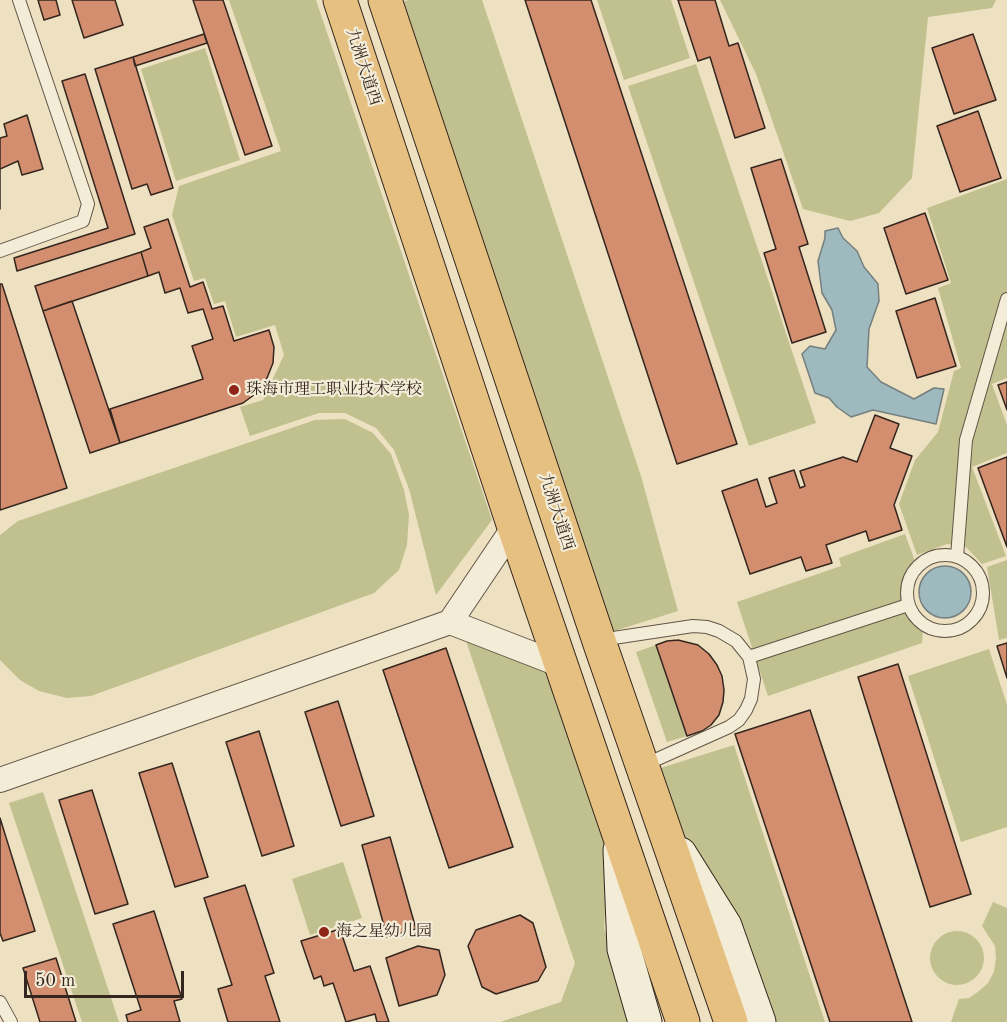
<!DOCTYPE html>
<meta charset="utf-8">
<style>
body{margin:0}
#map{position:relative;width:1007px;height:1022px;overflow:hidden;background:#ede1c2;font-family:"Old Standard TT",serif}
canvas{display:block}
.scale{position:absolute;left:24px;top:971px;width:160px;height:27px;box-sizing:border-box;border:3px solid #34261e;border-top:0;padding-left:8px;font-size:18px;line-height:21px;white-space:nowrap;color:#34261e;-webkit-text-stroke:4px #f3ecd7;paint-order:stroke}
</style>
<div id="map">
<canvas width="1007" height="1022"></canvas>
<div class="scale">50 m</div>
</div>
<script>
const context = document.querySelector('canvas').getContext('2d');
context.lineJoin = 'round';
function fill(path, color) { context.fillStyle = color; context.fill(path, 'evenodd'); }
const shape = rows => new Path2D(rows.map(r => 'M' + r).join(''));
function strokePath(path, color, width, dash) { context.strokeStyle = color; context.lineWidth = width; context.lineCap = dash ? 'butt' : 'round'; context.setLineDash(dash || []); context.stroke(path); }
function label(font, color, halo, rows, align = 'center') {
  context.font = font + ' "Old Standard TT","Noto Serif SC",serif'; context.lineWidth = 4.5; context.setLineDash([]); context.textBaseline = 'middle'; context.strokeStyle = halo; context.fillStyle = color; for (const [text, x, y, turn = 0] of rows) {
    context.save(); context.translate(x, y); context.rotate((+turn || 0) * Math.PI / 180); context.textAlign = isNaN(turn) ? turn : align; if (halo) context.strokeText(text, 0, 0); context.fillText(text, 0, 0); context.restore();
  }
}
const green = shape([
 [229,0,316,0,492,520,436,595,409,489,394,450,376,428,345,413,319,413,250,436,240,407,263,400,284,355,275,325,236,337,225,301,214,304,205,278,194,281,172,215,179,186,281,151],
 [408,0,482,0,641,476,678,611,608,633,400,3],
 [597,0,671,0,690,58,624,80],
 [720,0,996,0,992,8,928,17,912,178,879,213,850,221,803,209,756,74],
 [205,48,240,160,176,181,141,69],
 [696,64,816,423,749,446,628,86],
 [1007,179,1007,378,992,384,1007,425,1007,453,972,467,1006,556,982,564,966,547,947,544,917,555,899,504,915,460,938,432,954,371,961,368,938,288,951,283,927,208],
 [345,419,373,433,391,454,404,490,409,515,407,545,399,570,374,593,91,696,67,698,39,691,20,680,0,660,0,535,18,521,315,420],
 [905,534,915,561,904,580,902,594,906,610,914,623,923,629,922,643,768,696,737,602,841,566,839,558],
 [1007,560,1007,638,999,640,987,567],
 [464,635,554,676,609,841,604,928,634,1022,500,1022,561,1002,575,963],
 [656,645,687,736,667,742,636,652],
 [989,649,1007,705,1007,827,961,842,908,676],
 [734,745,825,1022,766,1022,669,825,651,771],
 [43,792,119,1022,82,1022,9,803],
 [343,862,362,918,310,935,292,879],
 [993,902,1007,908,1007,1020,1006,1022,951,1022,959,999,969,998,979,991,988,983,994,972,996,958,995,946,982,926],
 '930 958a27 27 0 1 1 54 0a27 27 0 1 1-54 0Z'
]);
const water = shape([
 [838,228,843,238,857,251,864,267,878,284,879,301,869,329,867,367,881,382,914,399,934,388,944,389,936,424,873,410,851,417,837,407,829,398,815,393,802,354,810,346,825,349,836,330,832,310,822,293,818,261,825,238,825,231,838,228],
 '919 592a26 26 0 1 1 52 0a26 26 0 1 1-52 0Z'
]);
const building = shape([
 [38,0,56,0,60,15,44,20,38,0],
 [72,0,115,0,123,25,84,38,72,0],
 [193,0,223,0,272,146,245,155,193,0],
 [525,0,591,0,737,444,677,464,525,0],
 [678,0,715,0,729,46,738,43,765,128,735,138,710,57,698,61,678,0],
 [204,34,207,43,135,66,133,57,204,34],
 [973,34,996,100,954,114,932,48,973,34],
 [133,57,173,188,151,195,147,184,132,189,95,69,133,57],
 [85,74,135,234,17,271,14,258,108,228,62,81,85,74],
 [978,111,1001,178,960,192,937,126,978,111],
 [27,115,43,169,22,175,18,161,0,169,0,209,0,138,7,136,4,124,27,115],
 [781,159,808,244,799,247,826,332,792,343,764,253,776,249,751,168,781,159],
 [925,213,948,280,906,294,884,228,925,213],
 [168,219,190,287,203,282,212,309,223,306,234,341,269,330,274,347,273,363,267,378,258,392,243,403,120,443,110,409,203,379,192,346,213,339,203,309,188,313,180,288,165,293,159,272,148,276,141,252,151,248,144,227,168,219],
 [141,252,148,276,43,311,35,286,141,252],
 [0,284,2,284,67,488,0,510,0,284],
 [935,298,956,366,917,378,896,311,935,298],
 [72,301,120,443,90,453,43,311,72,301],
 [1007,382,1007,410,998,385,1007,382],
 [875,415,899,424,890,448,912,456,894,505,902,530,869,541,866,531,826,545,832,563,806,571,801,557,750,574,722,491,757,479,766,507,777,503,769,478,794,470,800,488,805,486,800,471,843,457,857,462,875,415],
 [1007,457,1007,547,978,468,1007,457],
 [678,640,698,645,709,654,717,665,722,676,724,690,723,702,719,715,711,725,702,731,687,736,656,645,667,641,678,640],
 [1007,643,1007,678,997,646,1007,643],
 [446,648,513,847,449,868,383,670,446,648],
 [898,664,971,894,930,907,858,677,898,664],
 [338,701,374,816,341,826,305,712,338,701],
 [810,710,912,1022,830,1022,735,734,810,710],
 [259,731,294,846,262,856,226,742,259,731],
 [172,763,208,877,175,887,139,773,172,763],
 [92,790,128,904,95,914,59,800,92,790],
 [0,818,35,931,3,941,0,933,0,818],
 [390,837,416,929,387,937,362,845,390,837],
 [245,885,274,973,265,976,280,1022,228,1022,218,989,232,985,204,898,245,885],
 [154,911,182,999,174,1001,180,1022,128,1022,126,1015,141,1010,113,924,154,911],
 [520,915,533,923,546,967,538,981,496,994,482,987,468,946,476,930,520,915],
 [340,929,354,971,370,966,389,1022,377,1022,375,1014,346,1022,333,983,324,986,321,976,314,979,301,941,340,929],
 [418,946,439,950,445,975,437,995,399,1006,386,958,418,946],
 [56,958,76,1022,40,1022,23,968,56,958]
]);
const lane = shape([
 [0,251,83,221,88,204,19,0],
 '907 593a38 38 0 1 1 76 0a38 38 0 1 1-76 0Z',
 [957,557,966,440,1007,299],
 [600,640,693,626,707,627,719,631,736,641,749,657,908,605],
 [644,765,729,727,739,720,746,710,751,699,754,679,749,657],
 [0,1002,11,1022]
]);
const street = shape([
 [514,527,450,622,561,665],
 [0,780,450,622]
]);
const secondary = shape([
 [620,850,624,949,645,1022],
 [680,854,725,926,759,1022]
]);
const primary = shape([
 [340,0,514,527,683,1022],
 [385,0,599,641,731,1022]
]);
const markers = [
 [234,390,6,"#8f2418"],
 [324,932,6,"#8f2418"]
];
const streetNames = [
 ["九洲大道西",363,67,72],
 ["九洲大道西",556,512,72]
];
const poiNames = [
 ["珠海市理工职业技术学校",246,390],
 ["海之星幼儿园",336,932]
];
fill(green, '#c0c18e');
fill(water, '#9fbabe');
strokePath(water, '#747f7e', 1.5);
fill(building, '#d28e6f');
strokePath(building, '#34261e', 1.5);
strokePath(lane, '#625547', 14);
strokePath(street, '#625547', 26);
strokePath(secondary, '#34261e', 35);
strokePath(primary, '#34261e', 35);
strokePath(lane, '#f3ecd7', 12);
strokePath(street, '#f3ecd7', 24);
strokePath(secondary, '#f3ecd7', 33);
strokePath(primary, '#e6c081', 33);
for (const [x, y, r, color] of markers) { const dot = new Path2D(); dot.arc(x, y, r, 0, 2 * Math.PI); context.fillStyle = color; context.fill(dot); strokePath(dot, '#f3ecd7', 2); }
label('16px', '#34261e', '#f3ecd7', streetNames);
label('16px', '#34261e', '#f3ecd7', poiNames, 'left');
</script>
